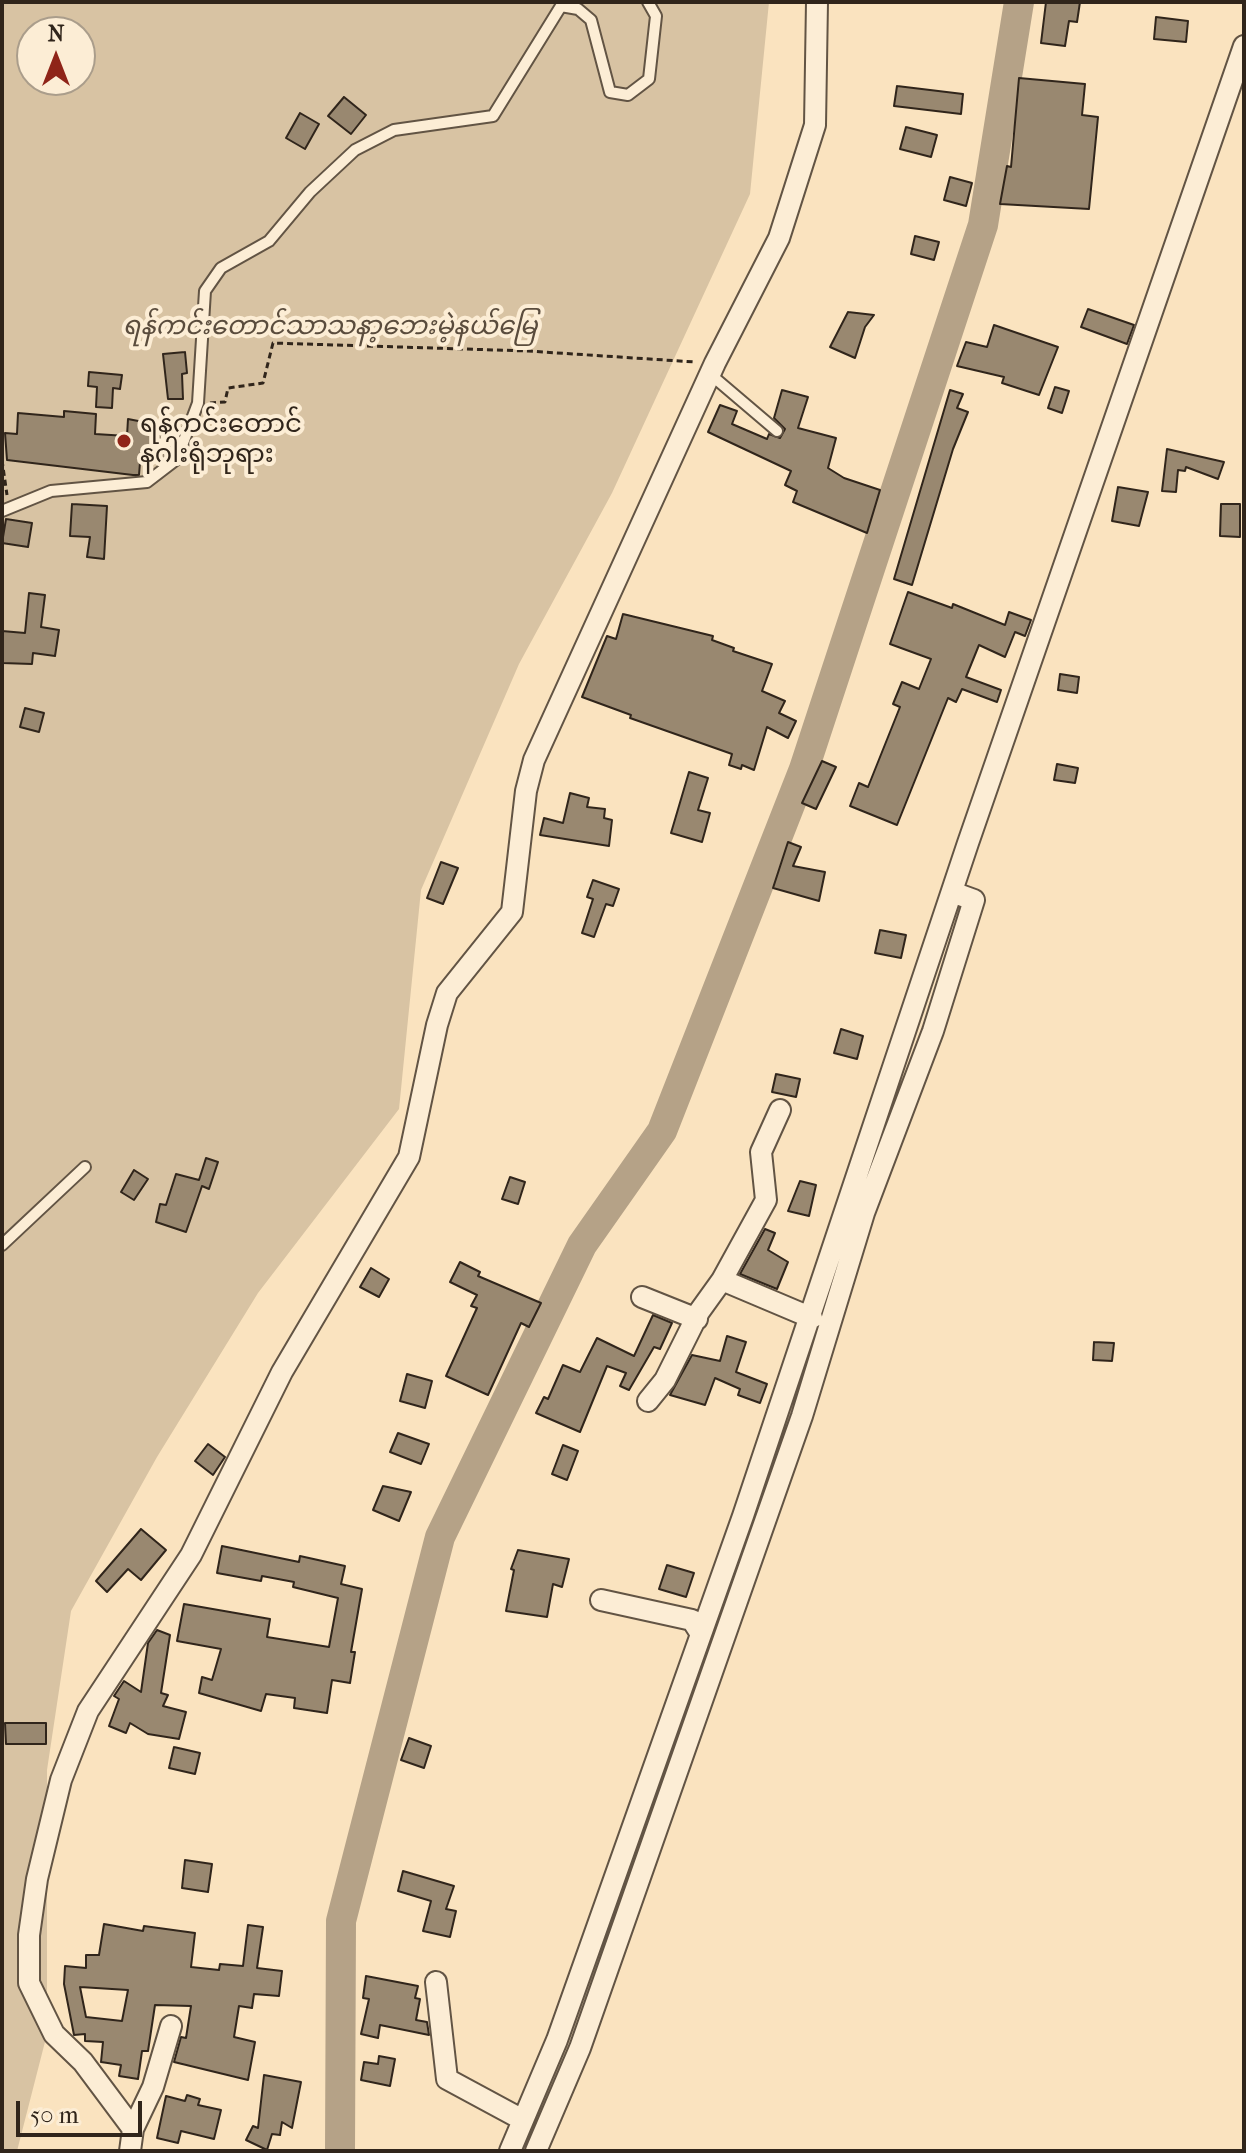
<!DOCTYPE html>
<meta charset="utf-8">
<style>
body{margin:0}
#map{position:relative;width:1246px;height:2153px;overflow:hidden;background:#fae3bf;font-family:"IM FELL French Canon",serif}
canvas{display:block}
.frame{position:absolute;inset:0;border:4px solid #30251b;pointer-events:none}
.north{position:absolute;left:16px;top:16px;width:80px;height:80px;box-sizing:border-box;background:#fcedd5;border:2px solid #aa9d8b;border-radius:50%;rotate:0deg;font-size:22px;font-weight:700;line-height:32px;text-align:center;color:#30251b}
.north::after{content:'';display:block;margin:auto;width:28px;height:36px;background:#8f2418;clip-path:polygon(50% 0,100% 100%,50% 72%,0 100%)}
.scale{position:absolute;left:16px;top:2101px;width:126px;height:36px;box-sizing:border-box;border:4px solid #30251b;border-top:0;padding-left:10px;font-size:24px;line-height:28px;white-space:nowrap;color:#30251b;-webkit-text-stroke:6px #fcedd5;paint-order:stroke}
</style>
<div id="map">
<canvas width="1246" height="2153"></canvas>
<div class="frame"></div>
<div class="north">N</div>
<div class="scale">50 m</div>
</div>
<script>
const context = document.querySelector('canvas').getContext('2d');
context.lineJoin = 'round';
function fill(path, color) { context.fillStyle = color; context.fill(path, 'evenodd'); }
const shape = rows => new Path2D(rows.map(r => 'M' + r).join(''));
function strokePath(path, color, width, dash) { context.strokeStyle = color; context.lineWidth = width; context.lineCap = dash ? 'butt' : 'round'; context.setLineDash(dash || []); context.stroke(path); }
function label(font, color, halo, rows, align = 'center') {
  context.font = font + ' "IM FELL French Canon","Noto Sans Myanmar",serif'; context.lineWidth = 8; context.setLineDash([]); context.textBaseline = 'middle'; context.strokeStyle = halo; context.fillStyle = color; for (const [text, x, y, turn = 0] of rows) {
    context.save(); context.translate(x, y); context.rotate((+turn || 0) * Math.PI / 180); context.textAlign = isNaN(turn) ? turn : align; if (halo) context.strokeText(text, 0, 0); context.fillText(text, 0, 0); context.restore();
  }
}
const green = shape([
 [2,2,769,2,750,194,612,493,519,664,421,890,399,1109,258,1293,157,1457,71,1611,47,1770,47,2034,17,2151,2,2151],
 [32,32,80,32,80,80,32,80]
]);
const river = shape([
 [340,2151,341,1921,440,1537,582,1245,662,1131,804,769,983,225,1019,2]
]);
const building = shape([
 [1046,2,1080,2,1077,22,1069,21,1065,46,1041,43,1046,2],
 [1156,17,1188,21,1186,42,1154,39,1156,17],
 [1019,78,1085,84,1082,115,1098,117,1089,209,1000,204,1007,166,1011,167,1019,78],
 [897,86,963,94,961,114,894,106,897,86],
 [344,97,366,115,351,134,328,116,344,97],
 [300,113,319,124,305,149,286,138,300,113],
 [906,127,937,135,931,157,900,149,906,127],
 [950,177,972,183,966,206,944,200,950,177],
 [915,236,939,242,934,260,911,254,915,236],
 [1088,309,1134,325,1127,344,1081,327,1088,309],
 [848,312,874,315,865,327,855,358,830,347,848,312],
 [994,325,1058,347,1039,395,1002,383,1004,377,957,366,966,342,987,347,994,325],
 [185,352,187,373,182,374,183,399,168,399,163,354,185,352],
 [89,372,122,375,120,389,113,388,112,408,96,407,97,387,88,386,89,372],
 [1055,387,1069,391,1062,413,1048,408,1055,387],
 [782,390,808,397,798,428,836,438,828,468,844,478,880,490,867,533,793,502,797,491,785,485,791,471,708,432,720,405,737,411,732,424,767,439,769,434,780,438,785,429,774,418,782,390],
 [950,390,963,394,957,408,968,412,953,449,912,585,894,579,950,390],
 [64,411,96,414,95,434,127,436,128,419,164,426,162,443,172,448,162,461,141,450,139,475,133,475,7,460,5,433,17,434,18,413,64,417,64,411],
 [1167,449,1224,462,1218,479,1186,467,1185,471,1178,470,1176,492,1162,491,1167,449],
 [1118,487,1148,492,1139,526,1112,521,1118,487],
 [72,504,107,506,104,559,87,557,90,537,70,536,72,504],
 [1221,504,1240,504,1240,537,1220,536,1221,504],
 [6,519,32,523,28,547,2,543,6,519],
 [908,592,952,608,953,604,1005,625,1009,612,1031,620,1025,636,1015,632,1005,657,979,645,966,677,1001,690,997,702,962,689,956,702,948,698,897,825,850,806,859,783,868,787,900,707,893,704,902,682,919,689,931,659,890,644,908,592],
 [29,593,45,595,41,627,59,630,55,656,33,653,32,664,2,663,2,631,25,633,29,593],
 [623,614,713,636,712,640,734,648,733,651,772,664,762,691,785,701,779,713,796,721,788,738,767,727,754,770,742,765,741,769,729,765,732,754,630,718,631,715,582,697,607,636,616,639,623,614],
 [1060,674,1079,677,1077,693,1058,690,1060,674],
 [25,708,44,713,39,732,20,727,25,708],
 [822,761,836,767,816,809,802,803,822,761],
 [1057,764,1078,768,1075,783,1054,780,1057,764],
 [689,772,708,778,698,810,710,813,702,842,671,833,689,772],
 [570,793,589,798,587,807,605,809,604,818,612,820,609,846,540,835,544,818,563,823,570,793],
 [788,842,801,847,793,866,825,872,819,901,773,888,788,842],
 [441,862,458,868,443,904,427,898,441,862],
 [593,880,619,889,613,906,606,904,594,937,582,933,593,899,587,897,593,880],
 [880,930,906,935,901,958,875,953,880,930],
 [841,1029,863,1036,857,1059,834,1053,841,1029],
 [776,1074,800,1079,796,1097,772,1092,776,1074],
 [206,1158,218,1162,209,1189,202,1186,186,1232,156,1222,160,1204,166,1205,176,1174,199,1180,206,1158],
 [134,1170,148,1179,134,1200,121,1192,134,1170],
 [510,1177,525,1182,518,1204,502,1199,510,1177],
 [800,1181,816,1185,809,1216,788,1211,800,1181],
 [765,1229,775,1233,768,1250,788,1262,777,1289,740,1274,765,1229],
 [460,1262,480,1272,478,1276,541,1303,529,1327,521,1323,488,1395,446,1376,477,1308,471,1306,477,1295,450,1282,460,1262],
 [371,1268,389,1279,379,1297,360,1287,371,1268],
 [653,1315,672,1323,660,1349,654,1347,629,1390,620,1386,626,1373,607,1366,580,1432,536,1413,544,1397,548,1399,563,1365,580,1372,597,1338,634,1356,653,1315],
 [727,1336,746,1342,736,1372,767,1384,760,1403,738,1395,740,1389,715,1378,705,1405,670,1395,692,1355,720,1361,727,1336],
 [1094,1342,1114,1343,1112,1361,1093,1360,1094,1342],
 [407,1374,432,1381,425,1408,400,1401,407,1374],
 [398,1433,429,1444,421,1464,390,1452,398,1433],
 [208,1444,225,1457,213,1475,195,1461,208,1444],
 [563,1445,578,1451,567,1480,552,1474,563,1445],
 [383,1486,411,1492,399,1521,373,1510,383,1486],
 [141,1529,166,1550,141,1580,128,1569,107,1592,96,1581,141,1529],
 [222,1546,299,1562,300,1556,345,1566,341,1584,362,1589,351,1652,355,1652,350,1683,332,1680,327,1713,294,1708,295,1698,266,1694,261,1711,199,1693,202,1677,212,1680,221,1649,177,1641,184,1604,270,1619,267,1637,329,1647,338,1598,293,1587,294,1582,262,1576,261,1581,217,1573,222,1546],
 [518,1550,569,1559,562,1587,553,1584,547,1617,506,1611,514,1570,511,1569,518,1550],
 [667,1565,694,1573,686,1597,659,1589,667,1565],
 [157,1630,170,1635,161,1693,168,1695,163,1706,186,1712,179,1739,148,1734,130,1723,126,1733,109,1726,119,1699,114,1696,124,1681,141,1692,148,1643,157,1630],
 [5,1723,46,1723,46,1744,6,1744,5,1723],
 [409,1738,431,1746,424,1768,401,1760,409,1738],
 [174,1747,200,1753,195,1774,169,1768,174,1747],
 [185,1860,212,1864,208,1892,182,1888,185,1860],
 [403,1871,454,1886,446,1909,456,1911,450,1937,423,1931,431,1901,398,1891,403,1871],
 [104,1924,143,1931,144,1926,195,1933,191,1967,219,1970,220,1964,243,1966,248,1925,263,1927,257,1968,282,1971,279,1996,254,1994,252,2008,239,2006,234,2037,255,2042,248,2080,174,2062,181,2037,186,2038,191,2006,155,2005,148,2051,142,2051,138,2079,119,2076,121,2065,101,2062,103,2042,85,2041,85,2034,74,2035,64,1984,65,1966,86,1968,86,1955,99,1955,104,1924],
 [80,1987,128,1990,122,2021,86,2017,80,1987],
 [366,1976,418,1986,415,1998,420,1999,416,2020,427,2022,429,2035,380,2025,378,2038,361,2034,369,1999,363,1998,366,1976],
 [379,2056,395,2059,390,2086,361,2080,364,2062,378,2064,379,2056],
 [264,2075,301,2082,292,2128,282,2122,280,2135,272,2134,267,2150,246,2140,253,2126,258,2128,264,2075],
 [187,2095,200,2099,198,2105,221,2110,214,2139,181,2131,178,2143,157,2138,166,2096,185,2101,187,2095]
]);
const path = shape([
 [210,403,225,402,228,388,263,383,273,343,528,351,695,362],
 [2,460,7,495]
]);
const lane = shape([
 [710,374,777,431],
 [2,511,51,491,147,482,177,459,198,403,205,291,221,268,269,241,310,192,355,150,394,130,493,116,561,6,578,9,591,20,610,92,628,95,649,79,656,16,648,2],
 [2,1245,85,1167]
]);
const street = shape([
 [780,1110,761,1152,766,1200,722,1280,812,1318],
 [864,1213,933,1031,974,900,952,892],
 [642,1297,697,1319],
 [648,1401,665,1380,699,1312,722,1280],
 [601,1600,692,1620,701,1634],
 [436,1982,447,2079,523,2120],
 [133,2129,153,2087,171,2026],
 [130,2151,133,2129,83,2062,54,2034,29,1983,29,1935,37,1879,61,1780,88,1711,191,1555,282,1372,409,1157,437,1025,447,993,512,912,526,791,534,760,715,363,779,238,815,125,817,2],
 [510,2151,557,2040,743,1516,968,843,1244,46],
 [536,2151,580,2048,802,1416,864,1213,847,1208]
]);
const markers = [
 [124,441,8,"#8f2418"]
];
const parkNames = [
 ["ရန်ကင်းတောင်သာသနာ့ဘေးမဲ့နယ်မြေ",330,328]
];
const poiNames = [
 ["ရန်ကင်းတောင်",140,426],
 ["နဂါးရုံဘုရား",140,456]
];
fill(green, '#d8c3a3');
strokePath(river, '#b5a287', 30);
fill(building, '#998870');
strokePath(building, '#30251b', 2);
strokePath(lane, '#625444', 14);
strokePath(street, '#625444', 24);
strokePath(path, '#30251b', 3, [6, 4]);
strokePath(lane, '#fcedd5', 10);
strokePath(street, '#fcedd5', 20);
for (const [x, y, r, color] of markers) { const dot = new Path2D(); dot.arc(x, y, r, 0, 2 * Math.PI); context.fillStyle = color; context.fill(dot); strokePath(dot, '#fcedd5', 3); }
label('italic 26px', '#5a4c3d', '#fcedd5', parkNames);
label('26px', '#30251b', '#fcedd5', poiNames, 'left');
</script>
